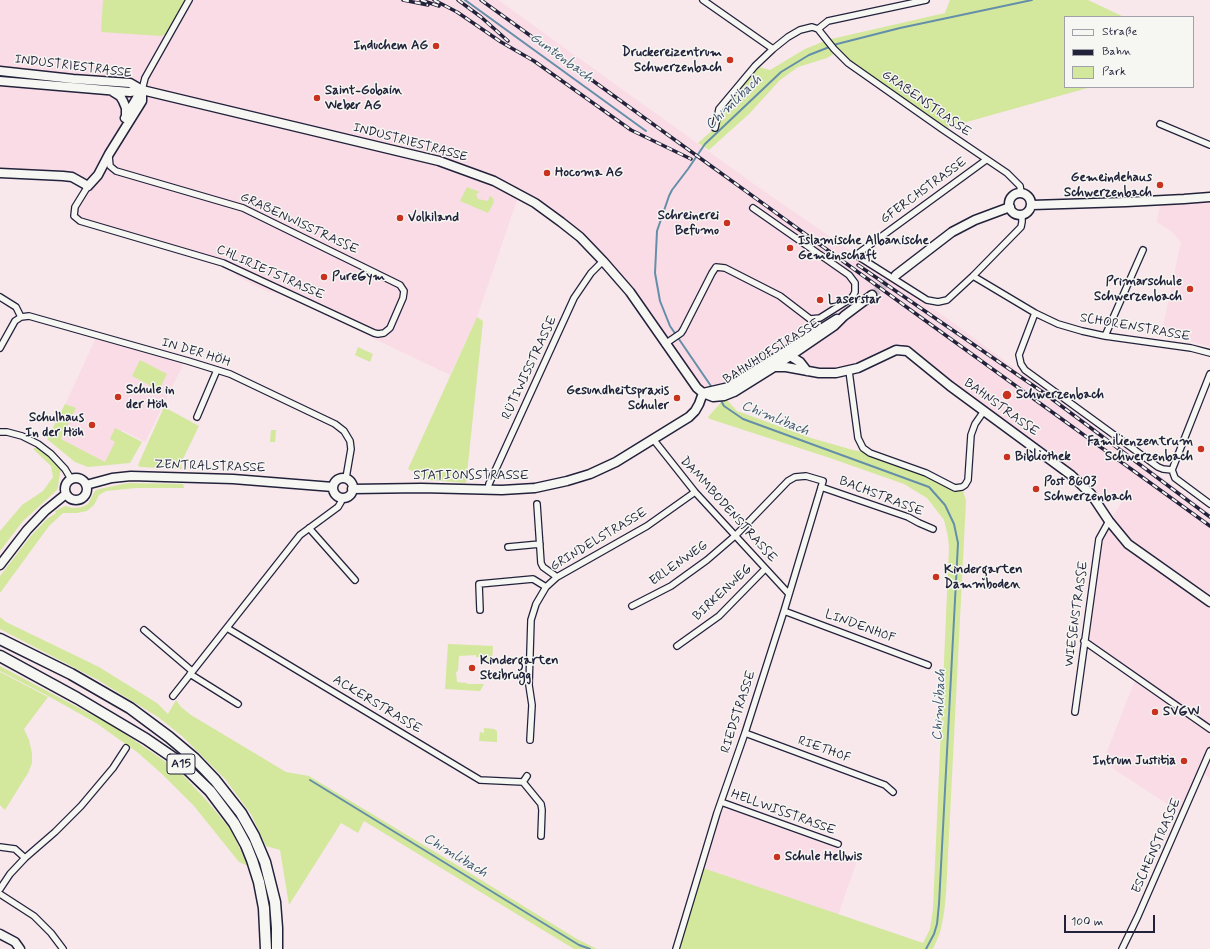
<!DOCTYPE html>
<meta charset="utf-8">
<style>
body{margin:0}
#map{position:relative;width:1210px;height:949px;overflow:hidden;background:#f8e7eb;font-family:Mynerve,sans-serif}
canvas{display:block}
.legend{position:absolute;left:1064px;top:16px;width:130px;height:72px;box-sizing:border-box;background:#f6f6f2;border:1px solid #a1a1a9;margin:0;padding:5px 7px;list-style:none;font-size:12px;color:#22223b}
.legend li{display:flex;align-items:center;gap:8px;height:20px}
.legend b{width:20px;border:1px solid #a1a1a9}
.scale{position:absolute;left:1064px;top:915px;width:91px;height:18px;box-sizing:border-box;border:2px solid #22223b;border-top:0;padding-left:5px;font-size:12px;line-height:14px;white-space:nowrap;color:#22223b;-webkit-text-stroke:3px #f6f6f2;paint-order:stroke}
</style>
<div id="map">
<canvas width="1210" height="949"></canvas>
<ul class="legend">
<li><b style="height:5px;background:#f6f6f2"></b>Straße</li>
<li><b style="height:5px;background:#22223b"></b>Bahn</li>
<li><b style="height:11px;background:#d3e89d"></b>Park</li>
</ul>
<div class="scale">100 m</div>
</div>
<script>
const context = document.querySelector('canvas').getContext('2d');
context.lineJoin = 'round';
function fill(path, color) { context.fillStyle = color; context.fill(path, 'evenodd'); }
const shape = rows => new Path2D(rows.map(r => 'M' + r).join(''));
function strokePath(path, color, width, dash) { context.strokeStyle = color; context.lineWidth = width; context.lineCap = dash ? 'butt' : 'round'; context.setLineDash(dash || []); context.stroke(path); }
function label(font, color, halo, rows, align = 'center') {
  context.font = font + ' Mynerve,sans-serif'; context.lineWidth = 3; context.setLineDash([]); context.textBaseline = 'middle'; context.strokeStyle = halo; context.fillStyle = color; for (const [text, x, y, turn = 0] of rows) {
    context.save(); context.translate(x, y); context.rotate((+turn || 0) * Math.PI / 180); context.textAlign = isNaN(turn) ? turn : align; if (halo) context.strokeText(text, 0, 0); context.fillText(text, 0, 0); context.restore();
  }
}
const built = shape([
 [0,0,498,0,758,187,940,313,1210,513,1210,778,1201,772,1183,814,1103,762,1136,678,1084,641,1099,539,1109,521,1123,501,1116,496,1111,495,1105,499,1105,506,1088,485,1071,471,905,347,899,342,898,354,859,371,825,377,811,376,785,369,780,369,703,393,652,324,580,237,519,194,477,317,450,375,279,293,269,292,238,277,223,263,80,221,74,216,75,207,88,186,79,181,0,173],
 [1210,199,1210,347,1188,340,1161,336,1181,242,1171,231,1157,222,1160,206],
 [96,338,184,363,145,442,122,430,106,464,51,435],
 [730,809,845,851,856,863,838,915,700,867,717,813]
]);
const green = shape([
 [103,0,185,0,166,34,161,36,101,32],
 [950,0,1088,0,1124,17,1065,17,1065,87,1091,87,942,129,837,52,827,58,798,67,780,80,750,113,709,150,698,143,715,128,719,109,755,66,770,70,805,49,827,40,945,13],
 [467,187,480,192,476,194,478,199,487,201,489,199,489,196,493,198,494,202,488,213,460,201],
 [477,317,483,321,466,483,429,480,408,469],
 [358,347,373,354,370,362,355,355],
 [140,360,167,374,159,390,132,376],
 [725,398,737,411,811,438,853,450,870,453,955,488,962,487,966,501,946,894,944,913,940,933,933,949,676,949,700,867,923,943,930,929,933,909,949,548,948,537,944,520,927,498,904,484,830,458,710,419,708,417],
 [65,404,76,408,61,439,105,462,115,442,110,439,115,428,142,442,130,463,88,467,75,462,47,439],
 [164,407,199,426,181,463,182,469,140,467,138,465],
 [271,430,276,430,275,442,270,442],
 [36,447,43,451,53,460,61,471,60,473,58,486,57,490,23,521,0,551,0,531,22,505,43,491,53,477,51,466,33,449],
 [128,483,183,484,184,488,136,488,106,491,99,495,94,505,87,511,77,513,63,513,49,526,0,593,0,576,30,537,47,519,56,513,55,511,65,506,73,508,82,507,88,504,95,491,99,489],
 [0,617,6,622,99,667,157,703,168,714,176,700,181,707,191,715,286,772,309,776,455,864,577,939,597,949,574,949,364,821,358,833,341,823,289,905,280,850,266,846,251,814,225,779,182,736,158,717,98,680,0,629],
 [448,644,493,646,492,662,487,665,485,664,485,657,476,657,476,655,459,656,458,671,456,672,457,682,467,683,467,684,484,684,480,691,445,689],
 [0,666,113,726,153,753,180,772,207,801,231,830,248,866,239,862,194,806,162,774,137,752,96,723,50,697,0,671],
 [0,672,48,697,24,729,29,740,32,753,32,763,28,773,5,810,0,805],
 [484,728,494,729,497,731,497,742,479,741,480,732,484,733]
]);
const stream = shape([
 [465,0,646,131],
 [713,389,670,326,660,301,655,273,657,231,669,196,672,190,688,169,705,144,781,72,809,55,837,44,900,28,1032,0],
 [720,399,724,406,743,419,929,487,945,505,954,524,958,543,939,904,937,924,934,934,926,949],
 [310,780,579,945,590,949]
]);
const secondaryTunnel = shape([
 [872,295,896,275]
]);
const street = shape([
 [703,0,773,49],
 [818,29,828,21,926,0],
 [142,90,145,78,189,0],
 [1160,124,1210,145],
 [715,128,719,109,755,66,773,49,788,37,800,30,812,27,818,29,834,49,848,63,942,129,1007,173,1020,186,1021,193],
 [986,160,856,255,927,300,938,302,947,300,973,276,1021,227,1022,222,1022,215],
 [88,186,75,207,74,216,80,221,223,263,374,333,378,334,384,333,390,328,403,298,404,291,400,285,243,208,116,171,110,166,109,156],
 [973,276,1035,313,1058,324,1082,331,1105,336,1191,348,1210,353],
 [0,297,16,307,21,317],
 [1035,313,1019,355,1021,364,1025,370,1158,467,1163,469,1172,470],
 [1105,336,1143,250],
 [665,344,681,333,683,330,712,273,716,267,725,268,780,296,810,319,820,318,850,299,853,296,855,292,855,283,849,275,753,208],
 [0,348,15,321,21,317,29,316,188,361,230,374,335,424,344,431,350,441,351,449,346,478],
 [849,371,858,438,863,448,870,453,926,473,955,488,962,487,965,485,968,480,971,435,975,424,984,411],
 [1210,374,1172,470,1175,478,1210,504],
 [197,417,217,370],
 [0,432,7,432,22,436,38,444,51,454,65,469,71,479],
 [653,439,695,492,789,594],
 [821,487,908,517,919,523,933,529],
 [488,490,489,484,574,298,591,273,603,261],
 [537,504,541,563,543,567,557,577],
 [309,528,355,580],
 [508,547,540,544],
 [632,606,671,586,707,560,736,535,788,481,795,477,806,476,823,481,784,611,745,733,717,813,676,949],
 [480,610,479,584,533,579,546,587],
 [784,611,928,665],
 [227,628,480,780,523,782,541,804,542,810,541,836],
 [144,630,192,671],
 [1084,641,1210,729],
 [677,646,719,616,765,569],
 [190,674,238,704],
 [173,696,300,535,338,507,341,502,342,497],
 [1075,712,1099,539,1109,521],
 [745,733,885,785,893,792],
 [530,740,532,705,529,685,531,620,536,604,546,587,557,577,647,526,695,492],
 [523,782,527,776],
 [721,802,838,844],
 [0,847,15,849,25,858],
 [0,889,10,874,25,858,55,832,81,806,113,768,126,748],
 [0,894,34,916,51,933,63,949],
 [1122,949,1138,916,1210,751]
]);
const secondary = shape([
 [0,71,73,79,130,83,142,90,439,161,494,181,535,203,561,222,580,237,603,261,630,292,697,388,703,393,713,397,724,396,734,392,774,367,834,326,844,316,872,295],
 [0,81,130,92,142,90],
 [112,91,120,96,123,101,126,108,126,116],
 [125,118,141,91],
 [0,173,63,176,72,177,88,186],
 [88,186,98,175,109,154,142,101,142,90],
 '1009 204a11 11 0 1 1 22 0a11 11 0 1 1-22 0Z',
 [1032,205,1126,202,1184,199,1210,197],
 [896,275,952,232,975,220,1010,207],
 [787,354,800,362,807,371],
 [774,367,786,367,819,373,836,373,858,368,896,350,907,351,950,386,1071,475,1091,494,1109,521,1128,544,1210,602],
 [703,393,729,387,837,319],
 '65 489a11 11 0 1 1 22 0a11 11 0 1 1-22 0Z',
 '333 488a10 10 0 1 1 20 0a10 10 0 1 1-20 0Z',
 [86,485,112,478,131,476,233,479,333,487],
 [352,489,421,488,502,490,535,488,567,481,590,474,616,462,689,417,695,411,699,404,703,393],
 [0,565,27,530,45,511,66,494],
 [0,934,15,942,20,949]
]);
const highway = shape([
 [0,639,71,674,130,708,169,737,194,758,215,780,241,813,254,836,265,862,275,902,277,928,277,949],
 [0,656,77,698,146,739,181,763,210,791,234,823,246,845,252,860,259,882,264,908,266,949]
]);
const rail = shape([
 [403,0,428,5],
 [421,0,439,6],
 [434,0,457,12,501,42,534,61,631,130,691,159],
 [458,0,481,17,508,41],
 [481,0,1210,526],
 [858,265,1044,393,1210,517]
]);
const markers = [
 [436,46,4,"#c8321e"],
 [730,60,4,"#c8321e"],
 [317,98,4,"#c8321e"],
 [547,173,4,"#c8321e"],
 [1160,185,4,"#c8321e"],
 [400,218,4,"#c8321e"],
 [727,223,4,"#c8321e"],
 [790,248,4,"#c8321e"],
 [324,277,4,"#c8321e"],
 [1190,289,4,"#c8321e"],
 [820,300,4,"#c8321e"],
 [1007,395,5,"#c8321e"],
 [118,397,4,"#c8321e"],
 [677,398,4,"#c8321e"],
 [92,425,4,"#c8321e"],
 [1201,449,4,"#c8321e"],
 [1007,457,4,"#c8321e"],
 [1036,489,4,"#c8321e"],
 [936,577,4,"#c8321e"],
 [472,668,4,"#c8321e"],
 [1155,712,4,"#c8321e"],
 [1184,761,4,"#c8321e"],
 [777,857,4,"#c8321e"]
];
const shields = [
 [181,764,28]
];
const shieldNames = [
 ["A15",181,764]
];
const poiNames = [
 ["Induchem AG",428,46,"right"],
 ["Druckereizentrum",722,53,"right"],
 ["Schwerzenbach",722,68,"right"],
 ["Saint-Gobain",325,91],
 ["Weber AG",325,106],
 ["Hocoma AG",555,173],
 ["Gemeindehaus",1152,178,"right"],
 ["Schwerzenbach",1152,193,"right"],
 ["Schreinerei",719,216,"right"],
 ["Befumo",719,231,"right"],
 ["Volkiland",408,218],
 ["Islamische Albanische",798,241],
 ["Gemeinschaft",798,256],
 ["PureGym",332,277],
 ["Primarschule",1182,282,"right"],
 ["Schwerzenbach",1182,297,"right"],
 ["Laserstar",828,300],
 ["Schule in",126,390],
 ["der Höh",126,405],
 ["Gesundheitspraxis",669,391,"right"],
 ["Schuler",669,406,"right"],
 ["Schwerzenbach",1016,395],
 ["Schulhaus",84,418,"right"],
 ["In der Höh",84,433,"right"],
 ["Familienzentrum",1193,442,"right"],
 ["Schwerzenbach",1193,457,"right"],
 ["Bibliothek",1015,457],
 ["Post 8603",1044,482],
 ["Schwerzenbach",1044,497],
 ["Kindergarten",944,570],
 ["Dammboden",944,585],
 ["Kindergarten",480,661],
 ["Steibrugg",480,676],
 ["SVGW",1163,712],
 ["Intrum Justitia",1176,761,"right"],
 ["Schule Hellwis",785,857]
];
const streetNames = [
 ["INDUSTRIESTRASSE",73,67,7],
 ["GRABENSTRASSE",926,104,35],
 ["INDUSTRIESTRASSE",410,143,15],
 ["GFERCHSTRASSE",924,191,-36],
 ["GRABENWISSTRASSE",299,224,25],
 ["CHLIRIETSTRASSE",270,273,24],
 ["SCHORENSTRASSE",1135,328,10],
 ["BAHNHOFSTRASSE",772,352,-32],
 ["IN DER HÖH",196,353,17],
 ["RÜTIWISSTRASSE",530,368,-65],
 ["BAHNSTRASSE",1001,408,36],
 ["ZENTRALSTRASSE",210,467,2],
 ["STATIONSSTRASSE",471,476],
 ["BACHSTRASSE",881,497,21],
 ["DAMMBODENSTRASSE",728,510,48],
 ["GRINDELSTRASSE",599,540,-31],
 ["ERLENWEG",679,564,-35],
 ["BIRKENWEG",723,593,-43],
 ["WIESENSTRASSE",1077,614,-82],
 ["LINDENHOF",860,627,20],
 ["ACKERSTRASSE",377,705,31],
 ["RIEDSTRASSE",739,712,-72],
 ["RIETHOF",824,750,20],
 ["HELLWISSTRASSE",783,813,20],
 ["ESCHENSTRASSE",1157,846,-66]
];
const waterNames = [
 ["Guntenbach",561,58,36],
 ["Chimlibach",734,103,-44],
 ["Chimlibach",775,419,22],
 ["Chimlibach",940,705,-87],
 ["Chimlibach",455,856,31]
];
fill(built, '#f9dce6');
fill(green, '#d3e89d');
strokePath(stream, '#658fa9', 2);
strokePath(secondaryTunnel, '#cdc0c8', 8, [8, 4]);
strokePath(street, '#22223b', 8);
strokePath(secondary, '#22223b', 11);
strokePath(highway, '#22223b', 13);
strokePath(street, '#f6f6f2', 5.5);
strokePath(secondary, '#f6f6f2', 8);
strokePath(highway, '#f6f6f2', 10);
strokePath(rail, '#22223b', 3.5);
strokePath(rail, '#f6f6f2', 2, [6]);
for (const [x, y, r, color] of markers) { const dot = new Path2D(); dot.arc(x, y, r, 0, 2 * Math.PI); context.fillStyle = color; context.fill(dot); strokePath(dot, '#f6f6f2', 1.5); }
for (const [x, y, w] of shields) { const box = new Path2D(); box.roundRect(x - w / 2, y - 10, w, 20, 3); context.fillStyle = '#f6f6f2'; context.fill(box); strokePath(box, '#22223b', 1); }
label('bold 12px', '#22223b', null, shieldNames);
label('bold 13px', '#22223b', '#f6f6f2', poiNames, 'left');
label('13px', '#22223b', '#f6f6f2', streetNames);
label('italic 14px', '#435872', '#f6f6f2', waterNames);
</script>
